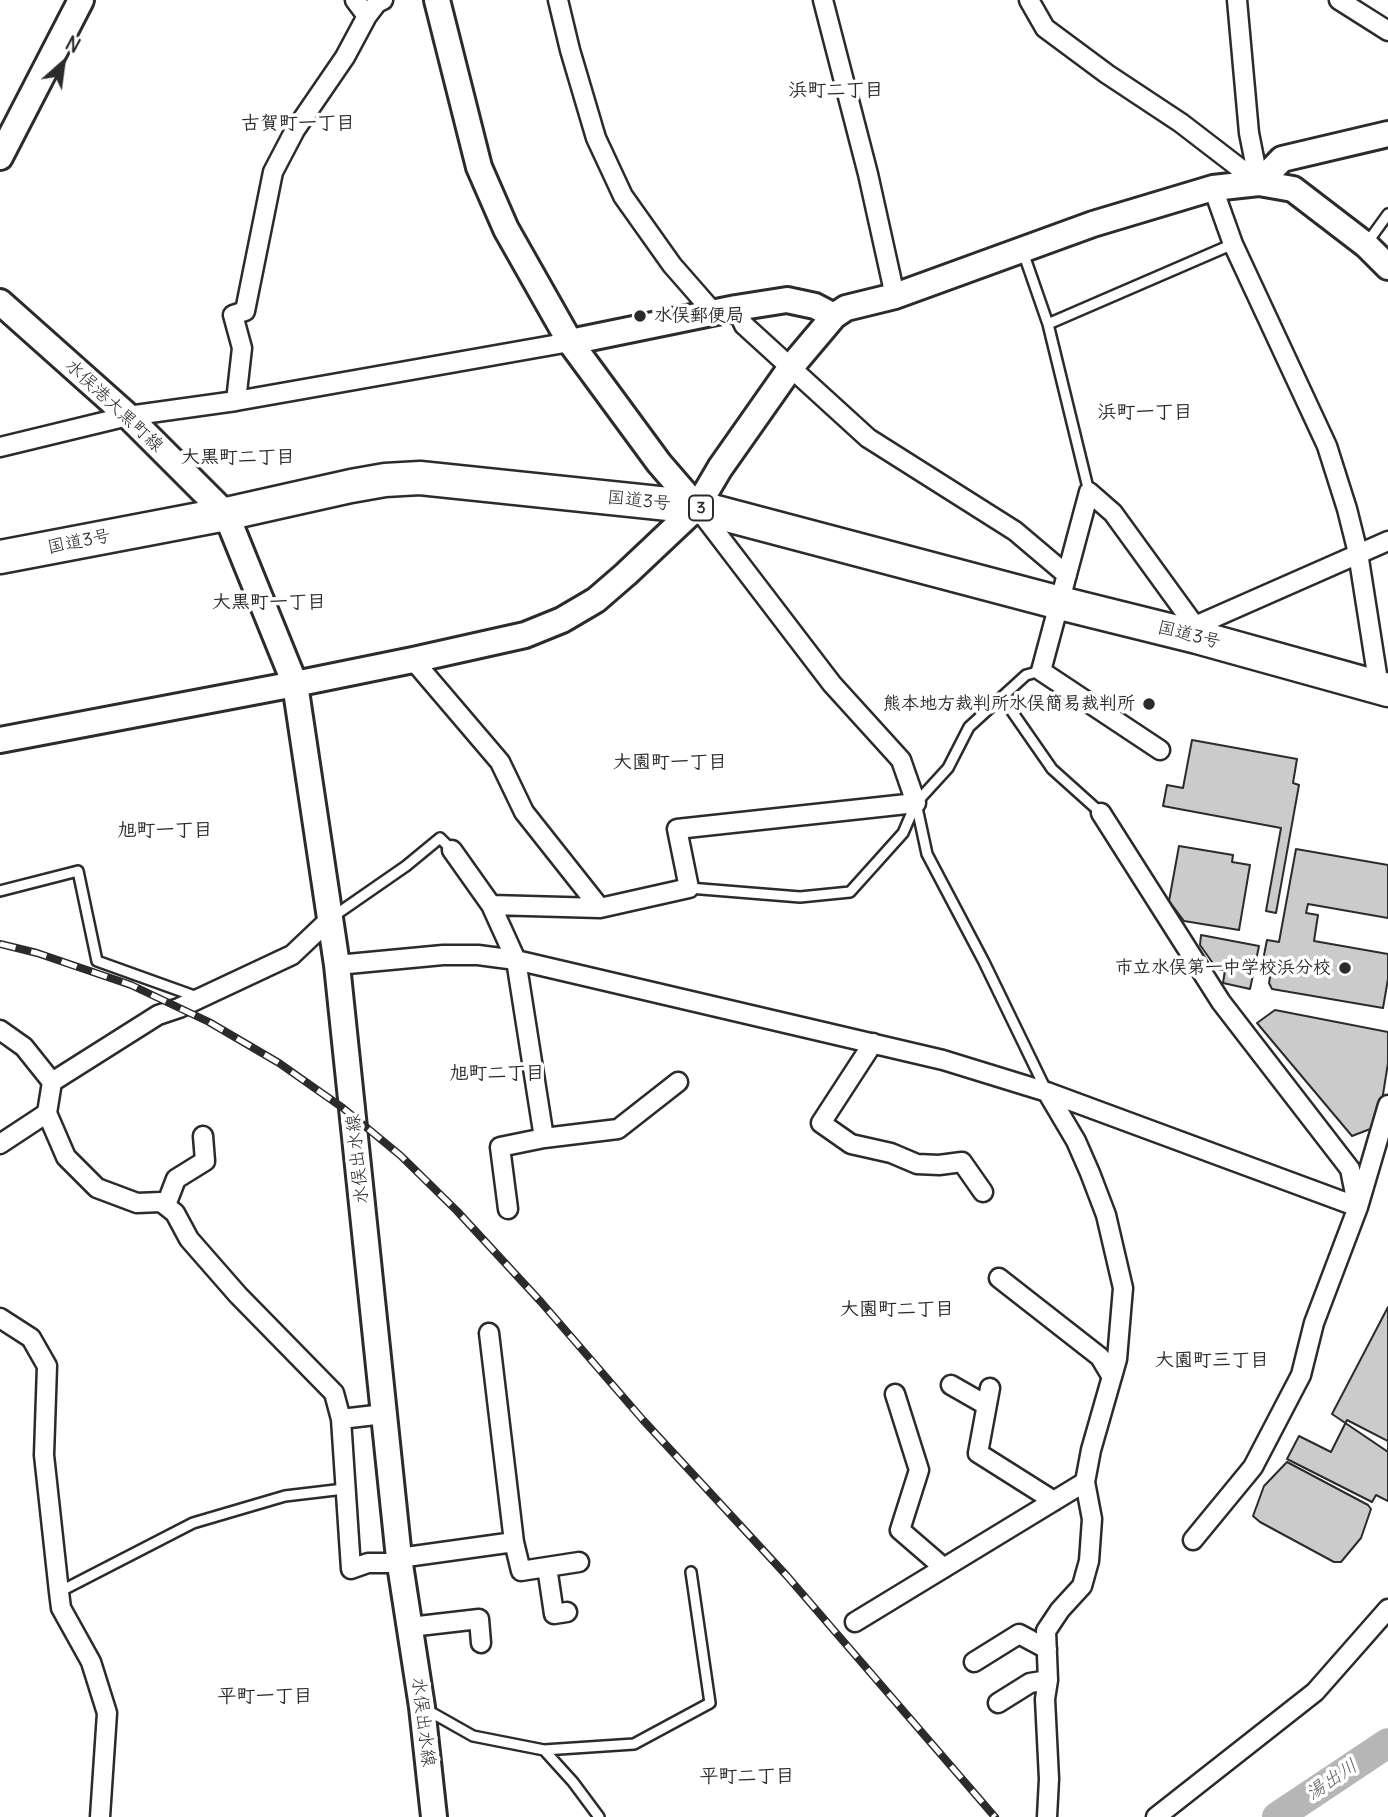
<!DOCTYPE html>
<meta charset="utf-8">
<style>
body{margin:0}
#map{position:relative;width:1388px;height:1817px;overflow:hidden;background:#fff;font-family:Delius,sans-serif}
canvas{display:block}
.north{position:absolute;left:28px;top:28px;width:70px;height:70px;-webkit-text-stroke:5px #fff;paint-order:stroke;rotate:28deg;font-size:19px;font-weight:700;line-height:28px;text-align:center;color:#2b2b2b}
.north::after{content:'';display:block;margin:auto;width:24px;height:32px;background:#2b2b2b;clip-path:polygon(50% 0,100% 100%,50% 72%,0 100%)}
</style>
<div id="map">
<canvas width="1388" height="1817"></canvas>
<div class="north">N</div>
</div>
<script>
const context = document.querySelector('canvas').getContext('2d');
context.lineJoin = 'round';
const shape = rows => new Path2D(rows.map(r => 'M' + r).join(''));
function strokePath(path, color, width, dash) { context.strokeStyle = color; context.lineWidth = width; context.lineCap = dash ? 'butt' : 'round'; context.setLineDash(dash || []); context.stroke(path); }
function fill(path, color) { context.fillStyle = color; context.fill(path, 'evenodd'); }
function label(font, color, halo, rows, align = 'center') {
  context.font = font + ' Delius,"Klee One",sans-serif'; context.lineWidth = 7; context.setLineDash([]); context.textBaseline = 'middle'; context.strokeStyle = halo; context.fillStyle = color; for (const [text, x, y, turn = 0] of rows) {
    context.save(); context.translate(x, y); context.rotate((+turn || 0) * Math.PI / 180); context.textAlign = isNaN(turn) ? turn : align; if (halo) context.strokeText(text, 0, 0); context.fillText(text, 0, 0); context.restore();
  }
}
const river = shape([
 [1277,1817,1388,1743]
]);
const building = shape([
 [1192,740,1297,759,1293,783,1299,785,1276,913,1266,911,1281,828,1163,806,1167,785,1183,788,1192,740],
 [1179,846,1233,855,1232,862,1250,865,1239,930,1184,921,1169,901,1179,846],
 [1296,849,1388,865,1388,918,1308,904,1306,913,1318,915,1314,941,1388,954,1388,979,1383,1008,1272,989,1269,983,1272,966,1262,965,1267,940,1279,942,1296,849],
 [1201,935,1259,946,1250,989,1223,983,1225,970,1217,969,1200,945,1201,935],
 [1275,1010,1388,1032,1388,1063,1378,1126,1352,1136,1257,1023,1275,1010],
 [1388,1307,1388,1452,1332,1414,1388,1307],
 [1347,1420,1388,1441,1388,1501,1376,1495,1372,1502,1287,1459,1299,1436,1331,1452,1347,1420],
 [1287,1462,1368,1505,1371,1509,1361,1538,1341,1562,1334,1562,1260,1522,1253,1516,1264,1486,1287,1462]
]);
const lane = shape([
 [1367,243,1388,214],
 [1023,252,1048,324,1089,492],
 [1048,324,1233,244],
 [1002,697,1052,769,1101,813],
 [916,803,927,854,984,962,1046,1090],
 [689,888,800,897,850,892,903,833,916,803,948,768,969,727,1026,675,1041,671],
 [0,891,78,871,97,961,200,998],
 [331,918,406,866,440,838,452,850],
 [59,1592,193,1523,285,1496,344,1489],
 [427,1710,473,1736,544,1750,573,1782,599,1817],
 [544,1750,634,1744,710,1703,691,1572]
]);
const street = shape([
 [355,0,367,16],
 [558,0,570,50,596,138,623,196,672,265,714,313],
 [823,0,868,174,895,296],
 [1029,0,1045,28,1107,74,1181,123,1259,183],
 [1237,0,1249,133,1259,183],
 [1339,0,1388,31],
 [1213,188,1233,244,1327,446,1347,509,1358,553,1379,687],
 [736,308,744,325,868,438,1015,531,1067,575],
 [236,401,242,348,233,315,245,311,273,172,295,130,345,57,367,16,377,3,383,0],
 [0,447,128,416,236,401,570,342],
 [1195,626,1388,541],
 [413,660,500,762,524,812,600,908],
 [1160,750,1041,671,1089,492,1113,513,1195,626,1197,637],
 [1101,813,1221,1002,1350,1169,1357,1204],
 [452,850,491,905],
 [330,919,292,955,179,1008,158,1015,52,1082,47,1113,66,1157,97,1188,137,1203,161,1202,175,1213,189,1239,238,1295,334,1393,341,1419,351,1569,368,1563,400,1563],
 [337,965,443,955,478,955,516,960,943,1060,1047,1092,1358,1207],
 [0,1030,24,1047,52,1082],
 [873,1043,821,1123,851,1144,891,1153,917,1164,939,1165,962,1162,983,1192],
 [1047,1092,1076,1141,1090,1173,1106,1215,1123,1288,1117,1359,1091,1450,1085,1482,1092,1519,1089,1561,1082,1586,1060,1610,1046,1631,1048,1680,1045,1699,1049,1779,1047,1817],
 [544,1138,618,1129,678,1082],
 [0,1144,47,1113],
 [166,1205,176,1179,205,1161,203,1136],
 [508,1209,500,1147,544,1138,516,960,491,905,600,908,689,888,677,829,916,803,901,760,832,684,699,510],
 [999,1278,1100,1357,1112,1377],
 [0,1318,31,1338,47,1366,44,1455,59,1592,61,1608,91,1662,107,1713,100,1817],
 [489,1333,514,1542],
 [951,1385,986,1405],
 [990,1388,978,1453,1054,1501],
 [895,1394,919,1470,900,1530,944,1568],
 [341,1419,384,1414],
 [1193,1540,1253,1467,1301,1375,1314,1323,1358,1207,1388,1105],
 [399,1558,514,1542,521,1571,579,1562],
 [547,1567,554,1614,567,1612],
 [855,1622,1085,1482],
 [410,1627,479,1619,481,1643],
 [974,1662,1019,1634,1047,1649],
 [998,1703,1030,1683,1048,1680],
 [1156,1817,1315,1692,1388,1609]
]);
const secondary = shape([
 [437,0,479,167,506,229,570,342,659,463,697,507],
 [0,157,81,0],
 [1259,183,1282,159,1388,134],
 [0,302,128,416,226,514,295,684,337,965,399,1558,422,1707,434,1817],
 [570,342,736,308,787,300,815,306,834,316],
 [0,740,295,684,413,660,525,635,562,620,596,600,626,574,697,507,720,468,791,367,834,316,846,308,895,296,1093,224,1213,188,1259,183,1293,189,1366,245,1388,267]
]);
const highway = shape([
 [0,557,226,514,351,486,385,480,420,478,697,507,1060,603,1197,637,1388,690]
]);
const rail = shape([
 [0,944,37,953,131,985,209,1022,279,1063,343,1108,401,1156,457,1211,541,1302,643,1420,787,1576,995,1817]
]);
const markers = [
 [640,316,7,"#2b2b2b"],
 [1149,704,7,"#2b2b2b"],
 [1345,968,7,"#2b2b2b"]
];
const shields = [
 [701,508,24]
];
const shieldNames = [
 ["3",701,508]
];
const poiNames = [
 ["水俣郵便局",654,316,"left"],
 ["熊本地方裁判所水俣簡易裁判所",1135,704],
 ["市立水俣第一中学校浜分校",1331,968]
];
const streetNames = [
 ["水俣港大黒町線",114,406,43],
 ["国道3号",639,501,6],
 ["国道3号",79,542,-11],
 ["国道3号",1189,635,14],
 ["水俣出水線",358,1159,-96],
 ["水俣出水線",423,1722,83]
];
const neighbourhoodNames = [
 ["浜町二丁目",836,91],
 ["古賀町一丁目",298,124],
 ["浜町一丁目",1145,413],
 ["大黒町二丁目",238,458],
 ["大黒町一丁目",269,603],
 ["大園町一丁目",670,763],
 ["旭町一丁目",165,831],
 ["旭町二丁目",497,1074],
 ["大園町二丁目",897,1310],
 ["大園町三丁目",1212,1361],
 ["平町一丁目",265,1697],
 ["平町二丁目",747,1777]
];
const waterNames = [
 ["湯出川",1332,1780,-34]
];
strokePath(river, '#b6b6b6', 30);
fill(building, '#cbcbcb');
strokePath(building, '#2b2b2b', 2);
strokePath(lane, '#2b2b2b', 14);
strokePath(street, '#2b2b2b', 23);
strokePath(secondary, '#2b2b2b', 30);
strokePath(highway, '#2b2b2b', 37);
strokePath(lane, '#fff', 9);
strokePath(street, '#fff', 18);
strokePath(secondary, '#fff', 24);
strokePath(highway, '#fff', 32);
strokePath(rail, '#2b2b2b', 8);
strokePath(rail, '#fff', 5, [16]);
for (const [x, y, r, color] of markers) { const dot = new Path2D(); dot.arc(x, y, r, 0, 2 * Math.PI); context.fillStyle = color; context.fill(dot); strokePath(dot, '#fff', 2.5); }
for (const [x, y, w] of shields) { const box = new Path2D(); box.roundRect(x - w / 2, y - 12.5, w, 25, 5); context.fillStyle = '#fff'; context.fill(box); strokePath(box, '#2b2b2b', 2); }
label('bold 16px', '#2b2b2b', null, shieldNames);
label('bold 18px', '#2b2b2b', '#fff', poiNames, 'right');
label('18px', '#2b2b2b', '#fff', streetNames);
label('bold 19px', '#2b2b2b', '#fff', neighbourhoodNames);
label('italic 19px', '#5c5c5c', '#fff', waterNames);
</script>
